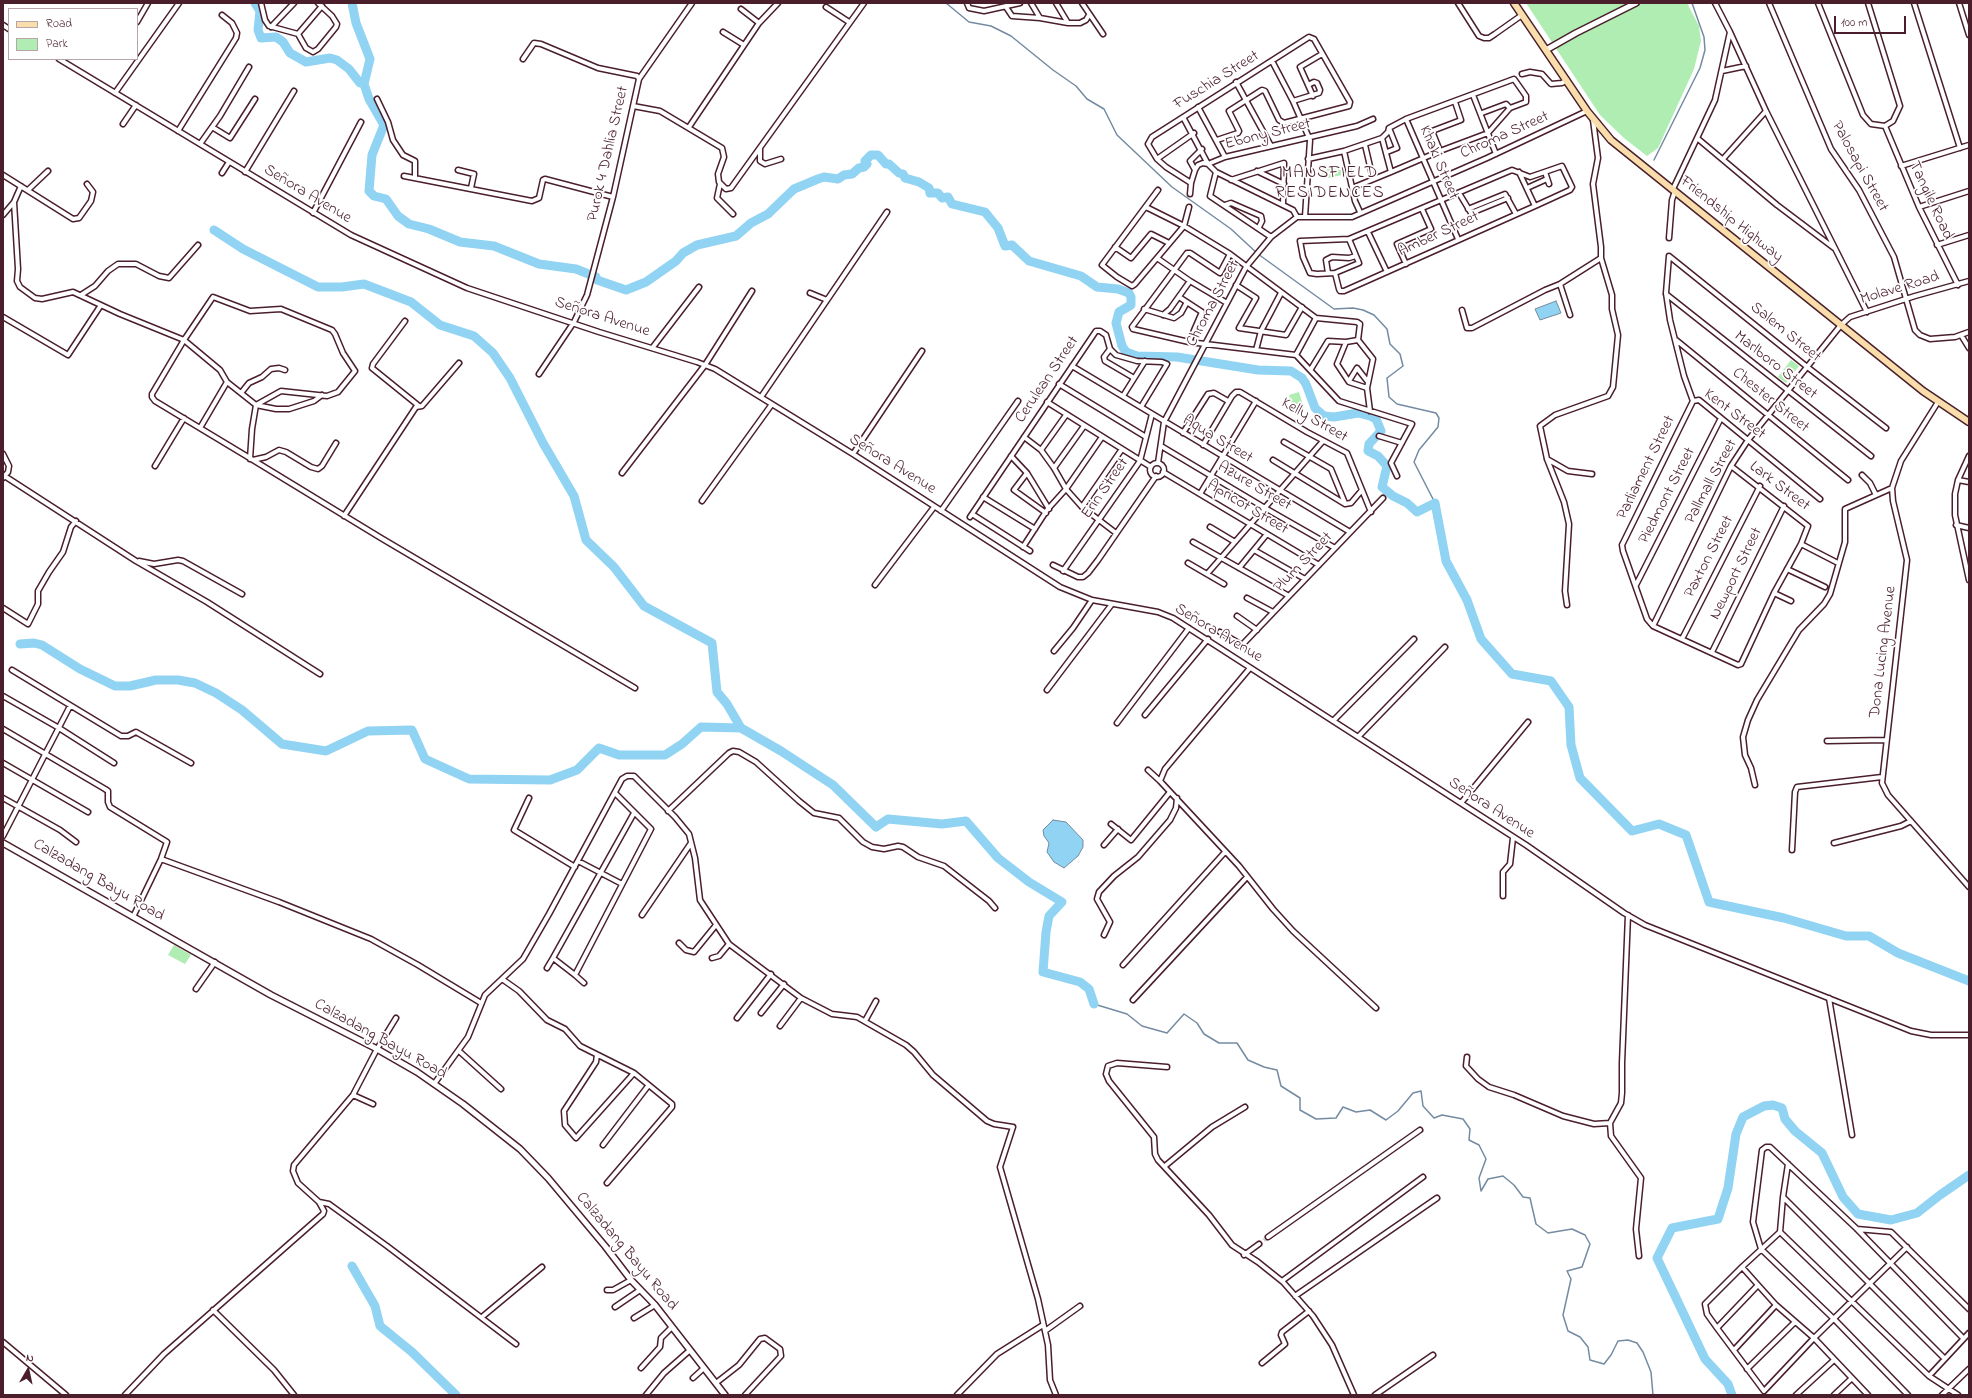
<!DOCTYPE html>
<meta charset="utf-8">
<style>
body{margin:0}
#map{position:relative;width:1972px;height:1398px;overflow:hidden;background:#fff;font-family:"Indie Flower",sans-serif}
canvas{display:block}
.frame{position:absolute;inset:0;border:4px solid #4a1f2b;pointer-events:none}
.legend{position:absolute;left:8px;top:8px;width:130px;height:52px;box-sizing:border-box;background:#fff;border:1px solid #b7a5aa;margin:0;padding:5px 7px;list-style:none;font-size:12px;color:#4a1f2b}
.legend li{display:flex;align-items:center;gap:8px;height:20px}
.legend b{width:20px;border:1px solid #b7a5aa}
.north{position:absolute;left:8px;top:1350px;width:40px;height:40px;-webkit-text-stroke:3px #fff;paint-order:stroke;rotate:9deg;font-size:11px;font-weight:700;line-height:16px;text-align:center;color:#4a1f2b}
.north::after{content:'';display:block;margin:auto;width:14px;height:18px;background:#4a1f2b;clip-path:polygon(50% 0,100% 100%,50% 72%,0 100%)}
.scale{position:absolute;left:1834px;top:16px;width:72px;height:18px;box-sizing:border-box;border:2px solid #4a1f2b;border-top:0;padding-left:5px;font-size:12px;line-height:14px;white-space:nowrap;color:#4a1f2b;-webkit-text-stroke:3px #fff;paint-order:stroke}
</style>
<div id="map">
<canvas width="1972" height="1398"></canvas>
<div class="frame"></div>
<ul class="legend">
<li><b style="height:5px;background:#f9deab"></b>Road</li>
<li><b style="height:11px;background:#afedb3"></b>Park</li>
</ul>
<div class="north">N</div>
<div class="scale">100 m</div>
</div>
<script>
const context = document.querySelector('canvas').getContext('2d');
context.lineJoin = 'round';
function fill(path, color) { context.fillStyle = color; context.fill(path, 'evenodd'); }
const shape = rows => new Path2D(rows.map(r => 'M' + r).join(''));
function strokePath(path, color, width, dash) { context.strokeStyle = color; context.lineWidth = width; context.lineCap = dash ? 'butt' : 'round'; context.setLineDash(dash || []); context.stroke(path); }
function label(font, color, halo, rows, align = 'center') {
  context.font = font + ' "Indie Flower",sans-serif'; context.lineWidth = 3.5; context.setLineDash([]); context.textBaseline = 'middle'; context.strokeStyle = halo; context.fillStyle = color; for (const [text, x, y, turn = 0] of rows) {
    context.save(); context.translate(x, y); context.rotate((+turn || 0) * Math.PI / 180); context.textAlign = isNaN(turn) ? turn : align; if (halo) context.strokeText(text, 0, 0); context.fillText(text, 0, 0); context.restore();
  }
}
const green = shape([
 [1526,3,1687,3,1699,26,1701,41,1694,69,1658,148,1647,156,1624,138,1600,115],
 [1339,165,1342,175,1323,179,1321,169],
 [1791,360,1799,366,1786,383,1778,377],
 [1299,392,1304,409,1294,412,1289,395],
 [174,945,191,955,185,964,168,955]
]);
const water = shape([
 [1556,301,1561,313,1540,320,1535,309,1556,301],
 [1053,820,1066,822,1083,840,1083,847,1078,856,1064,868,1054,862,1047,852,1049,843,1044,836,1043,830,1053,820]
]);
const stream = shape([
 [946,3,969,22,991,26,1011,36,1053,70,1076,86,1087,99,1104,109,1117,135,1172,187,1231,229,1258,254,1334,309,1353,308,1363,310,1374,315,1387,329,1390,344,1400,354,1403,366,1387,378,1389,397,1397,404,1436,413,1439,418,1438,427,1419,450,1414,462,1435,503],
 [1654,160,1700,68,1705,50,1704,37,1692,3],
 [1094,1004,1127,1014,1142,1026,1167,1033,1184,1014,1197,1023,1204,1034,1219,1043,1237,1043,1248,1060,1264,1067,1277,1070,1281,1086,1300,1098,1300,1110,1316,1119,1336,1118,1343,1107,1356,1112,1370,1110,1386,1120,1398,1111,1413,1093,1421,1091,1423,1106,1434,1118,1442,1115,1463,1119,1470,1129,1469,1140,1479,1145,1486,1159,1479,1178,1481,1191,1488,1179,1503,1176,1514,1185,1523,1197,1530,1198,1536,1224,1548,1233,1572,1229,1585,1235,1590,1244,1582,1267,1567,1271,1571,1279,1563,1315,1568,1331,1580,1337,1588,1347,1590,1360,1604,1364,1611,1355,1618,1341,1628,1340,1637,1343,1643,1352,1651,1372,1653,1395]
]);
const river = shape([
 [255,3,260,11,258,30,261,38,276,37,283,42,290,53,306,62,330,58,337,60,349,69,360,83,364,84,369,99,384,125,372,155,369,191,374,196,386,199,398,216,409,224,429,229,460,242,494,246,539,264,576,269,596,277,597,280,626,290,646,282,676,261,683,253,697,245,736,236,751,223,768,214,794,189,818,179,824,177,838,179,844,175,852,174,859,168,864,167,867,164,865,161,871,155,878,155,886,164,889,164,899,173,903,174,905,178,919,182,929,188,930,193,938,193,942,198,948,197,952,204,985,212,998,228,1005,246,1012,245,1029,261,1081,276,1097,287,1118,289,1129,293,1131,297,1131,305,1119,312,1116,323,1122,346,1126,352,1137,356,1177,357,1258,370,1291,371,1302,378,1306,384,1315,408,1324,416,1334,417,1358,413,1370,416,1376,419,1381,431,1369,444,1368,451,1378,456,1387,466,1382,487,1393,496,1407,503,1417,512,1435,503],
 [352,3,356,23,370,59,364,84],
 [214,230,243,249,318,287,342,287,364,284,411,302,440,325,474,336,493,353,510,378,543,443,574,496,586,540,614,567,644,606,712,643,717,692,727,704,741,728,781,751,833,785,876,827,888,819,942,824,966,821,998,858,1029,882,1062,902,1049,916,1046,932,1043,972,1080,982,1089,989,1094,1004],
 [1435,503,1446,561,1467,600,1481,639,1512,674,1551,681,1569,707,1571,745,1580,778,1632,831,1659,824,1686,835,1709,902,1784,918,1846,936,1869,936,1898,953,1969,981],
 [20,644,34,643,42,645,80,669,115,686,130,686,156,680,178,680,195,683,216,693,242,710,282,744,326,751,368,731,412,730,425,759,469,779,550,780,577,770,599,748,619,755,665,755,682,744,701,727,741,728],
 [352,1266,375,1306,380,1326,412,1352,456,1395],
 [1732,1395,1728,1384,1705,1359,1657,1258,1672,1228,1718,1219,1728,1188,1736,1134,1743,1117,1764,1106,1773,1105,1782,1108,1785,1119,1795,1131,1822,1153,1843,1197,1858,1214,1891,1220,1917,1213,1940,1195,1969,1175]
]);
const minorTunnel = shape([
 [1259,1244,1268,1237]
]);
const minor = shape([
 [261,3,265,20,269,26,298,34,306,48,313,52,318,49,336,27,337,24,332,16,318,3],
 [967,3,969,8,984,11,1020,3],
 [1031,3,1040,18,1068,23],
 [1056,3,1068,23,1080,23,1086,20,1089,15],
 [1082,3,1103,34],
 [1458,3,1479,36,1484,38,1489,38,1495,34,1522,15],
 [1715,3,1730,32,1766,111,1867,312],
 [1769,3,1831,149,1859,190,1894,257,1915,330,1920,335,1930,339,1955,337,1969,332],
 [1818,3,1863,115,1871,124,1885,126],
 [1868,3,1900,106,1893,121,1885,126],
 [1914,3,1960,148],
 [1959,3,1969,35],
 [826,7,849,22],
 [1006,7,1012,16,1040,18],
 [741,9,759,23],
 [137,22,148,3],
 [3,25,9,29],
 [271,27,294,3],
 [723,32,744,45],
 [298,34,322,6],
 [59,59,351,235,467,288,599,332,697,362,715,369,853,454,1060,587,1092,600,1158,612,1173,618,1526,845,1624,913,1645,925,1911,1031,1931,1035,1969,1035],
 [523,59,534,43,541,44,598,68,637,76,639,79],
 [1272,61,1293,101,1310,140,1305,217],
 [1722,71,1746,66],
 [1522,74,1530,72,1542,74,1551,84,1562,83,1567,80],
 [1236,82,1271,146],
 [115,93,179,3],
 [1473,95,1496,154],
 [1313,96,1300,67,1322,54],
 [377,99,388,122,393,140,403,155,415,161,415,177],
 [1293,101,1319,93,1320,90,1317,83,1314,82,1308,85],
 [633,106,660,111,722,148,724,157,718,174,719,182,726,189,731,188,864,3],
 [1198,107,1225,157],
 [1482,113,1506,104,1510,108],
 [1183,117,1208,164,1216,172,1293,210,1297,217],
 [1406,119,1458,239],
 [123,124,136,105],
 [1885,126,1919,207,1958,285],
 [212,127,230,138,255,99],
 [689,127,759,23,778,3],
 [178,131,236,38,237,33,232,23,222,15],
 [1697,138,1777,205,1834,248],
 [200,144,220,116,249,67],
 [1365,145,1373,179],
 [760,148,760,161,765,164,781,159],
 [1344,151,1355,201,1360,212],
 [1440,151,1432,131,1461,120,1455,102],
 [1387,152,1397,148,1389,128],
 [1157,159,1194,133],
 [1308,159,1344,151,1382,138],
 [1723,159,1766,111],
 [1901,166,1969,145],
 [458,170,474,174,471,188],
 [1195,170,1190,161,1202,149],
 [1257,171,1284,184],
 [245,172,294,91],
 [1216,172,1210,196,1271,237],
 [1519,172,1535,206],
 [1545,172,1549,184],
 [222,173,229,162],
 [3,175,73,219,79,218,91,201,93,192,87,184],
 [404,176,532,201,539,198,543,180,545,179,613,197],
 [1231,180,1284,163,1283,205],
 [1191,183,1166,167,1157,159,1148,144,1152,137,1309,37,1314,39,1350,102,1349,106,1284,123,1279,120,1265,91,1262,90,1229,111,1239,131,1238,133,1217,140],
 [720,184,717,198,733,214],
 [1352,188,1391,172,1440,151,1488,133,1510,108,1526,102,1526,96,1514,79,1406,119,1389,128,1388,132,1382,138,1391,172],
 [1527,188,1547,179],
 [1673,189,1715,100,1730,32],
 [28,190,48,171],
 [1158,190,1102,265,1117,277,1132,286,1135,284,1184,226,1189,207],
 [1459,193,1471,213,1508,198],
 [1190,194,1191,183,1195,170,1198,165,1203,163,1208,164,1225,157,1357,126,1373,119],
 [14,202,18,269,17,281,20,287,35,298,42,299,73,292,120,314,184,340,220,370,227,382,256,405,276,409,289,409,314,401,322,395],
 [1225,205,1231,203,1261,216,1262,221,1259,227],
 [1146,207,1184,226,1230,254,1316,318,1357,322,1360,324,1358,340,1373,359,1367,388,1370,411],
 [1919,207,1969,191],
 [1468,209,1505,194,1516,214],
 [313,213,361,122],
 [3,215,14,202,21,186],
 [1368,232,1387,272],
 [1669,238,1672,200,1675,191],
 [1937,245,1969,235],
 [1115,247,1131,258,1151,234,1169,243],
 [1157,258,1190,281,1227,303],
 [1406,264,1397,244,1431,229,1422,209],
 [1328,273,1326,260,1332,257,1349,258,1356,256],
 [1335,273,1339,289,1340,291,1344,291,1535,206,1570,190,1572,187,1562,166,1530,177,1512,170,1349,239,1300,241,1303,257,1310,273,1317,274,1335,273,1359,263,1349,239],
 [1236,285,1256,298,1239,328,1286,335,1302,307],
 [810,293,827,300],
 [1666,294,1871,456],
 [81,295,95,286,108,271,118,264,136,264,159,276,169,278,198,245],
 [1179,297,1202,312,1189,342,1296,355,1339,401,1412,424,1391,463,1397,476],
 [1144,309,1174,318,1181,313,1187,302],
 [1462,310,1467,328,1472,328,1545,290,1560,284],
 [1163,315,1170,309,1190,281],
 [1570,315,1560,284,1601,258,1601,247,1593,184,1598,158,1593,120],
 [3,317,68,355,101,305],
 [405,321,373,364,372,368,419,406],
 [1961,335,1969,348],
 [1676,340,1848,480],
 [1189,342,1133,329,1132,327,1187,253,1190,253,1220,273,1230,254],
 [1346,342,1337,364,1349,382,1367,388],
 [653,347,699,287],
 [1110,349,1104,357,1105,361,1134,378],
 [1256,350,1261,331,1281,293],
 [1296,355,1316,318],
 [1072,366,1350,532],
 [1311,369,1328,341,1346,342,1358,340],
 [539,374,574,322,587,295,613,197,639,79,692,3],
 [1349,381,1357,368,1368,382],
 [1059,384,1146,437],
 [241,393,249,383,262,377,271,369,279,368,285,370],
 [1123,396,1145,361],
 [761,397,887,212],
 [1693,401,1622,545,1623,551,1647,619,1653,626,1738,665,1741,664,1774,593,1801,544,1808,526,1731,466],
 [1693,401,1684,376,1670,320,1666,293,1669,256,1806,366,1886,428],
 [1693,401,1699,400,1820,499],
 [1047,402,1151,467],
 [1938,402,1901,461,1892,488,1893,501,1907,560,1882,783,1888,795,1969,887],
 [200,428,227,382],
 [1183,433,1208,394,1214,393,1228,401],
 [1379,436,1402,443],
 [1024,437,1041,450,1054,468,1066,489,1082,507,1116,533],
 [1284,442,1331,469,1345,503],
 [1203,445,1232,396,1236,392,1240,392,1307,432,1347,453,1371,512],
 [1161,446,1265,508,1335,548],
 [1041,450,1066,415],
 [3,454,9,466,8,472,3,478],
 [853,454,922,351],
 [1011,456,1027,473,1049,509],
 [1969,456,1958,480,1955,494,1955,515,1969,580],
 [250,459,252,429,256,405,281,391,327,396,338,392,355,371,343,353,335,334,332,330,281,309,250,311,213,297,184,340,152,394,152,397,155,401,253,460,381,538,635,688],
 [1547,459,1568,471,1592,474],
 [253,460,266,457,279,450,286,452,311,467,318,469,322,466,336,443],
 [1273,460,1345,504,1351,503,1362,490],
 [1158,463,1164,422,1246,267,1271,237,1297,217,1352,217,1487,158,1587,111],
 '1150 470a7 7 0 1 1 14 0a7 7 0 1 1-14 0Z',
 [155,466,184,418],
 [1054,468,1084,426],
 [1163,472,1319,565],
 [622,473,705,365,752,291],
 [1027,473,1014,490,1046,513],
 [3,475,136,561,207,602,320,674],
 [1862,475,1870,483,1876,495],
 [1958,480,1969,482],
 [1200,494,1256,401],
 [983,497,1035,529],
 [702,501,772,404],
 [1082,507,1122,449],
 [941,511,1018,401],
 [972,514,1030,551],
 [344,516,416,407,422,406,459,363],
 [970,517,1096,331,1100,331,1106,335,1110,349,1116,355,1137,361,1162,362,1167,364,1141,407],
 [1956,525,1969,528],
 [1210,527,1235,542],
 [1193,542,1289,596],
 [1801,544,1836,562],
 [1023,547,1047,510,1066,489,1102,437],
 [1254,550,1305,579],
 [139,561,154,564,178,560,183,561,242,594],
 [1188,563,1224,584],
 [1053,565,1078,577,1083,577,1088,573,1098,560,1156,476],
 [1239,568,1267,534],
 [1787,569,1825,587],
 [1063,571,1140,461,1152,414],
 [1207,574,1323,441],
 [875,585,934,507],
 [1636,585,1721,418],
 [1774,593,1791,601],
 [1247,598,1273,612],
 [1567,605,1565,591,1569,524,1564,502,1547,459,1540,426,1555,415,1608,396,1613,387,1618,335,1612,309,1612,295,1601,258],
 [3,608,28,624,38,604,38,591,49,572,63,552,71,527,76,521],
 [1237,616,1257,630],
 [1653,626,1731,466,1748,440,1841,325,1850,317,1915,296,1969,281],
 [1220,632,1242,645,1383,498],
 [1682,639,1760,486],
 [1054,651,1073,628,1092,600],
 [1712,652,1784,506],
 [1250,668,1165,769,1160,781,1239,866,1273,909,1293,931,1376,1008],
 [12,670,121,736,128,736,136,732,191,763],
 [1047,690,1112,604],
 [3,696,59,728,114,763],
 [1145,715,1208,639],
 [1333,721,1414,639],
 [1117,723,1189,628],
 [3,729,105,789,108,791,108,802,110,807,167,842,161,859,133,917],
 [1358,737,1445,647],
 [1827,741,1886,740],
 [3,763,88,812],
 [1148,770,1160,781],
 [1755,785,1751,768,1745,755,1743,737,1748,720,1757,700,1799,630,1824,604,1830,594,1845,542,1845,509,1892,488],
 [615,793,651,829,575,975,553,958,634,813],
 [3,798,60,830,76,842],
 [529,798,514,830,575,867],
 [1461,803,1528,722],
 [668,811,729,753,733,751,739,752,756,762,799,801,814,813,839,818,863,842,872,847,884,849,898,846,903,847,918,857,944,866,989,901,995,908],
 [1111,824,1131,840,1170,792],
 [3,836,70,706],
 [1834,843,1901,826,1911,821],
 [1104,845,1118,829],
 [1792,850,1795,792,1797,787,1882,777],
 [161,859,279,902,371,939,418,965,481,1003],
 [578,861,622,884],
 [1503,896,1503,872,1510,864,1513,838],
 [642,915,691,843],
 [1104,935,1110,922,1097,899,1099,892,1114,876,1138,857,1170,820,1176,808,1177,798],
 [679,943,686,950,694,952,716,925],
 [712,958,719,956,729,944],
 [1123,965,1225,852],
 [547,968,553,958],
 [575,975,584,983],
 [502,979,519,991,547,1020,565,1029,580,1046,634,1073,672,1104,672,1107,607,1183],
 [196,989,215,962],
 [1829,998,1852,1135],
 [1133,1000,1247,877],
 [761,1013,784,984],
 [737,1018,771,974],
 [865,1021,876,1001],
 [780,1026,801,998],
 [459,1051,501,1089],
 [597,1055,596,1062,564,1111,565,1125,576,1138,634,1073],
 [1467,1057,1466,1066,1478,1079,1489,1087,1514,1095,1563,1116,1594,1124,1610,1123,1621,1103,1622,1093,1622,1063,1628,915],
 [1167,1067,1117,1063,1108,1066,1106,1074,1109,1081,1154,1137,1155,1154,1158,1160,1209,1215,1232,1245,1258,1262,1283,1282,1313,1316,1332,1345,1354,1395],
 [434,1084,468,1037,485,995,523,959,549,914,622,779,627,776,634,776,675,817,689,834,695,858,700,900,729,944,801,998,832,1014,857,1017,906,1045,914,1052,933,1075,987,1121,994,1124,1013,1127,1000,1167,1038,1299,1048,1345,1050,1380,1056,1395],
 [353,1095,373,1104],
 [1610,1123,1611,1136,1641,1178,1636,1229,1639,1256],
 [603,1145,648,1086],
 [1165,1166,1212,1127,1245,1107],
 [1783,1197,1788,1164],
 [319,1202,329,1204,387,1246,516,1344],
 [1857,1229,1891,1232,1969,1309],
 [1780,1232,1929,1376,1958,1395],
 [1268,1237,1420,1130],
 [1244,1255,1259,1244],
 [1282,1281,1423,1177],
 [1758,1285,1742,1267,1780,1232,1783,1197,1944,1358],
 [607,1290,613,1290,631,1280],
 [1295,1296,1437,1198],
 [615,1307,640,1290],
 [213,1310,274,1370,294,1395],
 [482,1317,542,1267],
 [634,1318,655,1305],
 [1717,1328,1707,1314,1705,1304,1742,1267],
 [1045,1331,1080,1306],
 [3,1342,66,1395],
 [1734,1350,1776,1305],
 [1262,1363,1285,1344,1281,1335,1282,1332,1309,1311],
 [641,1368,660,1347,661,1338,671,1328],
 [1747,1369,1795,1322],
 [1929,1376,1969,1333],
 [693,1378,704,1368],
 [716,1383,739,1365,760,1339,765,1338,780,1349,781,1356,745,1395],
 [125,1395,164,1354,323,1214,324,1211,319,1202,298,1183,293,1171,294,1165,353,1095,377,1049,396,1018],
 [646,1395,664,1373,689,1351],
 [957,1395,997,1354,1043,1325],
 [1375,1395,1433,1355],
 [1796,1395,1834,1360],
 [1834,1395,1852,1378],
 [1868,1395,1814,1338,1776,1305,1758,1285,1717,1328,1764,1391,1814,1338,1907,1247],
 [1908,1395,1835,1320,1761,1249,1753,1222,1762,1150,1766,1147,1770,1147,1788,1164,1857,1229,1963,1338],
 [1942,1395,1969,1369]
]);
const tertiary = shape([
 [1546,50,1576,33,1636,3],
 [3,843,271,995,377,1049,417,1072,463,1104,520,1149,548,1178,605,1246,631,1280,655,1305,725,1395]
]);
const primary = shape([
 [1514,3,1587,111,1611,140,1923,391,1969,422]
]);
const streetNames = [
 ["Fuschia Street",1217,81,-32],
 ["Ebony Street",1268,135,-14],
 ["Chroma Street",1505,136,-24],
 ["Purok 4 Dahlia Street",609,154,-77],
 ["Khaki Street",1438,163,67],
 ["Palosapi Street",1859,167,61],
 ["Señora Avenue",307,195,31],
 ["Tangile Road",1930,201,65],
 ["Friendship Highway",1731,220,39],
 ["Amber Street",1439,235,-25],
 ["Molave Road",1900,289,-17],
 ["Chroma Street",1214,304,-62],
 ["Señora Avenue",602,318,18],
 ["Salem Street",1785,333,39],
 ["Marlboro Street",1775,366,38],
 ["Cerulean Street",1048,380,-56],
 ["Chester Street",1770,401,39],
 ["Kent Street",1734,415,37],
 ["Kelly Street",1314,421,30],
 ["Aqua Street",1217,440,31],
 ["Señora Avenue",892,465,32],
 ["Parliament Street",1647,468,-64],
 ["Pallmall Street",1712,482,-62],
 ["Azure Street",1254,487,30],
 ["Lark Street",1779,487,37],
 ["Erin Street",1106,489,-55],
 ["Piedmont Street",1668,496,-63],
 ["Apricot Street",1247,508,31],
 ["Paxton Street",1710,557,-63],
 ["Plum Street",1304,563,-46],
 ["Newport Street",1737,574,-64],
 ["Señora Avenue",1218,634,31],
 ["Dona Lucing Avenue",1884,652,-83],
 ["Señora Avenue",1491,809,33],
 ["Calzadang Bayu Road",98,881,30],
 ["Calzadang Bayu Road",380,1040,29],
 ["Calzadang Bayu Road",626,1252,50]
];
const neighbourhoodNames = [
 ["MANSFIELD",1330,174],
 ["RESIDENCES",1330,194]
];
fill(green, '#afedb3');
fill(water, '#90d3f2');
strokePath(water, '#748ba2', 1);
strokePath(stream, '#748ba2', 1.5);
strokePath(river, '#90d3f2', 9);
strokePath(minorTunnel, '#dbd2d5', 4, [4, 2]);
strokePath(minor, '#4a1f2b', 7);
strokePath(tertiary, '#4a1f2b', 8);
strokePath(primary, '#4a1f2b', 9);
strokePath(minor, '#fff', 4);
strokePath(tertiary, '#fff', 5);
strokePath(primary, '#f9deab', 6);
label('16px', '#4a1f2b', '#fff', streetNames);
context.letterSpacing = '1px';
label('17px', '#4a1f2b', '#fff', neighbourhoodNames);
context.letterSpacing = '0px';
</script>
